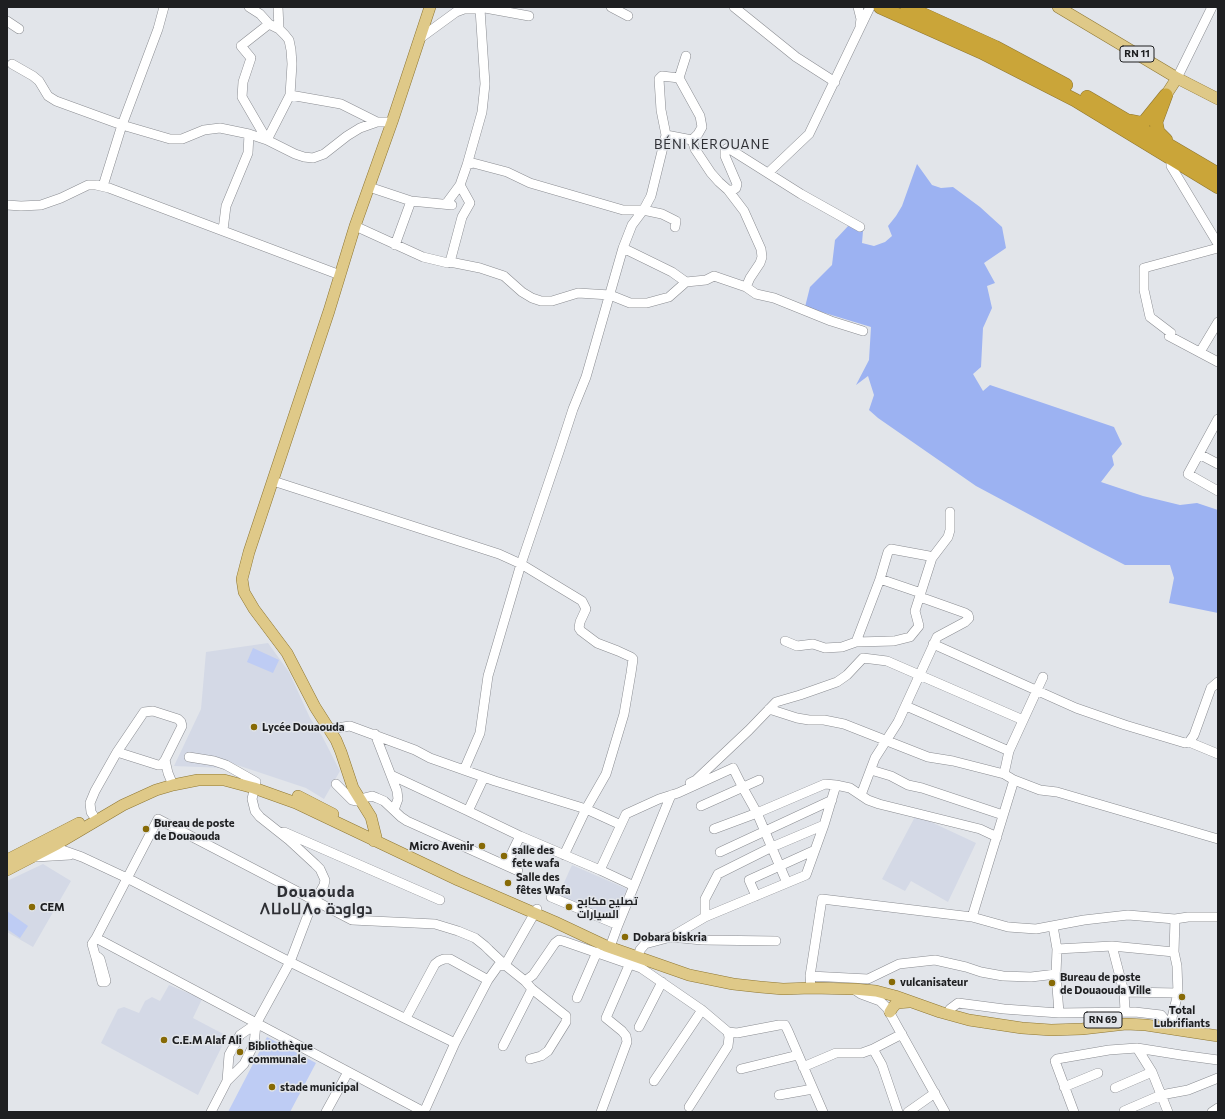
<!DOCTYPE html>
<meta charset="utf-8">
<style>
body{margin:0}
#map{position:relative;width:1225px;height:1119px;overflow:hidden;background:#e2e5ea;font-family:Commissioner,sans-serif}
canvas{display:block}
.frame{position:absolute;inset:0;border:8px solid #1e1f21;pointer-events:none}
</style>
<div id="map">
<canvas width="1225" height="1119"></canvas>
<div class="frame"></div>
</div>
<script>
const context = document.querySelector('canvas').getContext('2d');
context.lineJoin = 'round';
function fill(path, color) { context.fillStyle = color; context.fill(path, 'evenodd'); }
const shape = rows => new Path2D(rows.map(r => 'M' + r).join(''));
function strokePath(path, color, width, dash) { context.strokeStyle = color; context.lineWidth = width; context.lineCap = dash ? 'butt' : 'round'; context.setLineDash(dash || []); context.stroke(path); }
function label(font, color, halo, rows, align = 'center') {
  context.font = font + ' Commissioner,Cairo,"Noto Sans Tifinagh",sans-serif'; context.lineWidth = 3; context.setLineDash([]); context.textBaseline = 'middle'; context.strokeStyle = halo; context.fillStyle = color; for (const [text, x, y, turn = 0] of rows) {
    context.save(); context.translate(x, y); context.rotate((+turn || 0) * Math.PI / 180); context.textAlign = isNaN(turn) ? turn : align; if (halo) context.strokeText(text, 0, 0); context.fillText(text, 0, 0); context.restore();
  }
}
const built = shape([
 [268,643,289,672,310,718,322,736,340,771,324,799,306,788,228,762,225,768,174,766,201,709,206,652],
 [916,815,976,843,948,902,911,881,905,891,882,879],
 [43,864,71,881,33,947,7,932,7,881],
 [572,865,627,889,612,921,558,896],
 [169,985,202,999,193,1018,227,1036,198,1095,101,1043,118,1009,124,1007,139,1013,145,1001,152,997,160,1001]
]);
const green = shape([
 [253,648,279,660,273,673,247,662],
 [7,911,28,926,20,938,7,929],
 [267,1037,316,1063,290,1112,228,1112]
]);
const forest = shape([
 [917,164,932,185,941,188,953,187,980,207,1002,227,1006,248,984,263,995,283,987,286,992,308,983,328,981,367,973,374,983,391,990,385,1114,427,1122,444,1112,456,1114,465,1101,482,1143,496,1180,505,1197,503,1218,510,1218,613,1169,603,1174,578,1170,565,1125,565,1090,547,976,486,878,418,869,410,874,395,868,376,856,385,869,360,871,327,805,307,810,287,832,265,835,240,850,224,863,231,862,243,874,246,885,242,892,236,888,226,896,216,902,206]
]);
const minor = shape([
 [249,7,260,14,269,24,279,29,285,35,289,40,291,50,292,64,290,95,267,140],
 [278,7,279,29],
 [611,7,628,16],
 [734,7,796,57,835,82],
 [858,7,861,19,860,26],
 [7,21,19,29],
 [419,39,456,12,464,9,480,9,485,8,529,16],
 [686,56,679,78,700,116,702,127,698,134,692,140,695,149,711,173,719,182,728,190,733,190,736,188,737,184,725,156,725,150,728,148,801,194,860,227],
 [12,64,33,76,39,81,48,96,56,101,122,125,170,139,182,139,204,130,220,128,249,134,267,140,295,154,304,157,313,158,324,154,347,136,360,128,377,122,392,122],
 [1177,78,1212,7],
 [290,95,341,104,377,122],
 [666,135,692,140],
 [267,140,242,97,243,82,251,58,241,46,269,24],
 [1171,159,1171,166,1218,244],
 [467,165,482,112,485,84,480,9],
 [768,173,809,134,870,7],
 [103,186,122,125,158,29,164,7],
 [369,187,411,201,452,205],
 [728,190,744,211,761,249,762,257,760,263,750,278,746,287],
 [446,204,460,185],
 [7,205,21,206,41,205,61,198,88,185,96,185,109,188,340,275],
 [355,226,423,257,448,263,450,262,480,268,504,276,522,292,532,298,541,301,552,301,578,293,610,295,630,303,647,303,669,297,686,282,706,280,714,276,746,287,756,294,774,298,831,321,863,331],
 [223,230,226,206,248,153,249,134],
 [395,245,411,201],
 [623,248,672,272,686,282],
 [1218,248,1144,268,1144,290,1150,317,1171,333,1169,336,1218,362],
 [450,262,462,217,470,203,460,185,467,165,473,163,507,172,530,183,623,210,643,210,662,214,676,221,675,227],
 [1200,352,1218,322],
 [1218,419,1188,474,1218,491],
 [1199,454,1218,464],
 [273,481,499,554,521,564,582,601,586,609,580,622,579,628,581,631,597,643,618,651,631,657,633,659,631,673,624,714,606,774,586,809,621,825],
 [880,579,921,593],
 [785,641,797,646,813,644,825,648,842,647,856,642,894,641,910,637,919,626,915,611,932,558,948,537,950,530,950,512],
 [856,642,880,579,888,552,891,549,929,556,932,558],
 [933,644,1076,708,1125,725,1185,743,1189,742,1194,735,1211,688,1218,682],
 [906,706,1009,751],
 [769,709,797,718,809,720,824,720,844,724,928,757,953,761,1004,774,1014,780,1040,790,1057,792,1218,839],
 [329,729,350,726,415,750,430,758,495,781,586,809,564,855],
 [375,734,397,791,398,799,394,810],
 [1189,742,1218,754],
 [189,757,214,761,226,765,256,782,252,799,255,811,260,817,289,840,315,864,320,869,325,880,324,885,309,912,290,962,256,1024,254,1044,244,1064,227,1081,211,1112],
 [165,760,168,773,173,785],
 [464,770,480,733,488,676,521,564,560,449,573,409,586,377,623,248,632,225,644,209,651,196,666,135,661,110,659,79,662,76,679,78],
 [871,770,891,776,908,785,922,788,1003,815],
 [1004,774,1009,751,1043,677],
 [391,775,468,811,484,777],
 [690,783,696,780,749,730,776,702,800,695,837,682,847,675,863,658,887,661,1023,720],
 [336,784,352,800,357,801,360,799,372,796,377,798,384,801,401,817,407,821,518,871],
 [861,795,875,758,898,722,937,637,965,622,969,618,968,615,965,613,920,597],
 [701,806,759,780],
 [468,811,520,836],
 [93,815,91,812,90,803,95,791,117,752,144,712,153,711,178,719,181,722,182,726,165,760,161,765,158,765,117,752],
 [714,829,757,813,825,784,836,785],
 [284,832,440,900],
 [48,845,82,857,127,878,290,962,455,1043],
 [720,852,832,800],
 [35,857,70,855],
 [506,865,520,836,600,870,626,814,659,799,678,793,733,768,743,788,757,813,787,883],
 [600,870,634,886],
 [756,896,749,880,815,850],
 [551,897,618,925],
 [705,917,705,899,718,874,772,847,824,825],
 [972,917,1008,927,1036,929,1084,920,1128,915,1175,919,1188,917,1218,917],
 [1053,926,1057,949,1056,974,1059,1013],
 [671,937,702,940,776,941],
 [96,938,92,944,96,958,102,982,105,982,106,981,100,959,98,957,96,958],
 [1112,946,1124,992,1125,1011],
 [610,947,618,925,671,795],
 [1057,949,1112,946,1174,952],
 [638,957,640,950,645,944,671,937,705,917,806,875,824,825,836,785,850,788,868,800,879,804,980,829,997,837],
 [810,976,868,979,899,964,935,960,966,967,981,972,1003,976,1031,977,1056,974],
 [525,981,533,975,555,943,559,940,563,941,641,968,702,1010,728,1032,737,1033,779,1025,785,1025,788,1031,823,1112],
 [811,988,810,976,822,899,972,917,1014,780],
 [855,990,861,994,880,1001,887,1008,945,1112],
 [1124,992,1178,993],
 [577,998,597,952],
 [950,1009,958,1003,1004,1009,1059,1013,1135,1012,1161,1015,1166,1021],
 [406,1018,435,964,439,961,444,959,450,959,488,980],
 [1171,1022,1178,993,1177,966,1174,952,1175,919],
 [639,1027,662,982],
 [503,1046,532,989],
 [1137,1048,1152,1072,1168,1112],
 [873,1049,902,1034],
 [530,1059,541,1056,548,1051,566,1022,566,1016,532,989,525,981,505,965,489,950,485,946,475,938,458,931,435,924,352,920,158,819,96,938,424,1112,455,1043,488,980,498,966,505,965,537,909],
 [803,1067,836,1053,862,1053,873,1049,882,1065,898,1112],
 [741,1069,798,1055],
 [227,1081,229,1055,240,1035,256,1024],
 [654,1081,702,1010],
 [1064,1087,1098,1073],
 [1115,1088,1152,1072],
 [779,1095,813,1089],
 [689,1107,728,1046,729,1037,728,1032],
 [1124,1111,1161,1095,1188,1090,1218,1078],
 [326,1112,348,1072],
 [601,1112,627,1042,626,1036,622,1031,606,1018,630,963],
 [908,1112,935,1093],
 [1074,1112,1055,1061,1057,1059,1109,1050,1137,1048,1181,1055,1218,1060],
 [1212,1112,1218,1108]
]);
const major = shape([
 [1058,7,1177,78,1218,99],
 [1166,95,1177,78],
 [298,796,333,814],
 [374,841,376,837,371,817,353,788,341,752,336,740,315,707,287,653,254,609,244,592,242,579,249,552,329,311,355,226,392,122,430,7],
 [7,860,79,823],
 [7,870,57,844,123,805,156,790,173,785,198,780,224,780,254,788,296,803,458,880,555,922,606,946,689,975,733,984,760,987,783,989,811,988,854,989,876,991,895,996,940,1012,969,1020,1022,1028,1051,1030,1082,1029,1126,1024,1146,1025,1218,1036],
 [890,1012,893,1007,897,1003,909,1002]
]);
const highway = shape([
 [880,7,981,52,1075,100,1218,187],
 [907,7,995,47,1066,85],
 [1087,97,1218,174],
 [1131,121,1141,123,1145,121,1166,95,1156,122,1158,132,1166,140]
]);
const markers = [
 [254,727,4,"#876a06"],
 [146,829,4,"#876a06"],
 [482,846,4,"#876a06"],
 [504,856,4,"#876a06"],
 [508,883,4,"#876a06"],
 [32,907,4,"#876a06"],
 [569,907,4,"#876a06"],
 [625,937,4,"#876a06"],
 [892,982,4,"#876a06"],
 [1052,983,4,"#876a06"],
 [1182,997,4,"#876a06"],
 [164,1040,4,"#876a06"],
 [240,1052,4,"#876a06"],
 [272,1087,4,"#876a06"]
];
const shields = [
 [1137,54,34],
 [1103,1020,38]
];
const shieldNames = [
 ["RN 11",1137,54],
 ["RN 69",1103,1020]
];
const poiNames = [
 ["Lycée Douaouda",262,727],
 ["Bureau de poste",154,823],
 ["de Douaouda",154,836],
 ["Micro Avenir",474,846,"right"],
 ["salle des",512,850],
 ["fete wafa",512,863],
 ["Salle des",516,877],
 ["fêtes Wafa",516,890],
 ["تصليح مكابح",577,901],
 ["السيارات",577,914],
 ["CEM",40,907],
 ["Dobara biskria",633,937],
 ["Bureau de poste",1060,977],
 ["de Douaouda Ville",1060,990],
 ["vulcanisateur",900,982],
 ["Total",1182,1010,"center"],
 ["Lubrifiants",1182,1023,"center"],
 ["C.E.M Alaf Ali",172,1040],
 ["Bibliothèque",248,1046],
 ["communale",248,1059],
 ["stade municipal",280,1087]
];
const quarterNames = [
 ["BÉNI KEROUANE",712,145]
];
const districtNames = [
 ["Douaouda",316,892],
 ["ⴷⵡⴰⵡⴷⴰ دواودة",316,909]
];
fill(built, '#d4d9e6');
fill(green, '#beccf4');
fill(forest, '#9cb2f2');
strokePath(minor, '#8a8c91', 10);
strokePath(major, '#8e7631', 12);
strokePath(highway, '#8e7631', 14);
strokePath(minor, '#fff', 9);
strokePath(major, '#dfc988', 11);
strokePath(highway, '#caa539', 13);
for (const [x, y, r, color] of markers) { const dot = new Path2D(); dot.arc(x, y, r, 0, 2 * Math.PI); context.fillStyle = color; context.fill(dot); strokePath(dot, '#e2e5ea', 1.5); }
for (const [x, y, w] of shields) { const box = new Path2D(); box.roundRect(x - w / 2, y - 8, w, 16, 3); context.fillStyle = '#e2e5ea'; context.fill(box); strokePath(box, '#1e1f21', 1); }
label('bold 10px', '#1e1f21', null, shieldNames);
label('bold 11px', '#1e1f21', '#e2e5ea', poiNames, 'left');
context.letterSpacing = '1px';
label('13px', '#2e2f34', '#e2e5ea', quarterNames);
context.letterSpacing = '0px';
context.letterSpacing = '1px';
label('bold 15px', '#2e2f34', '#e2e5ea', districtNames);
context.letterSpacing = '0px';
</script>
